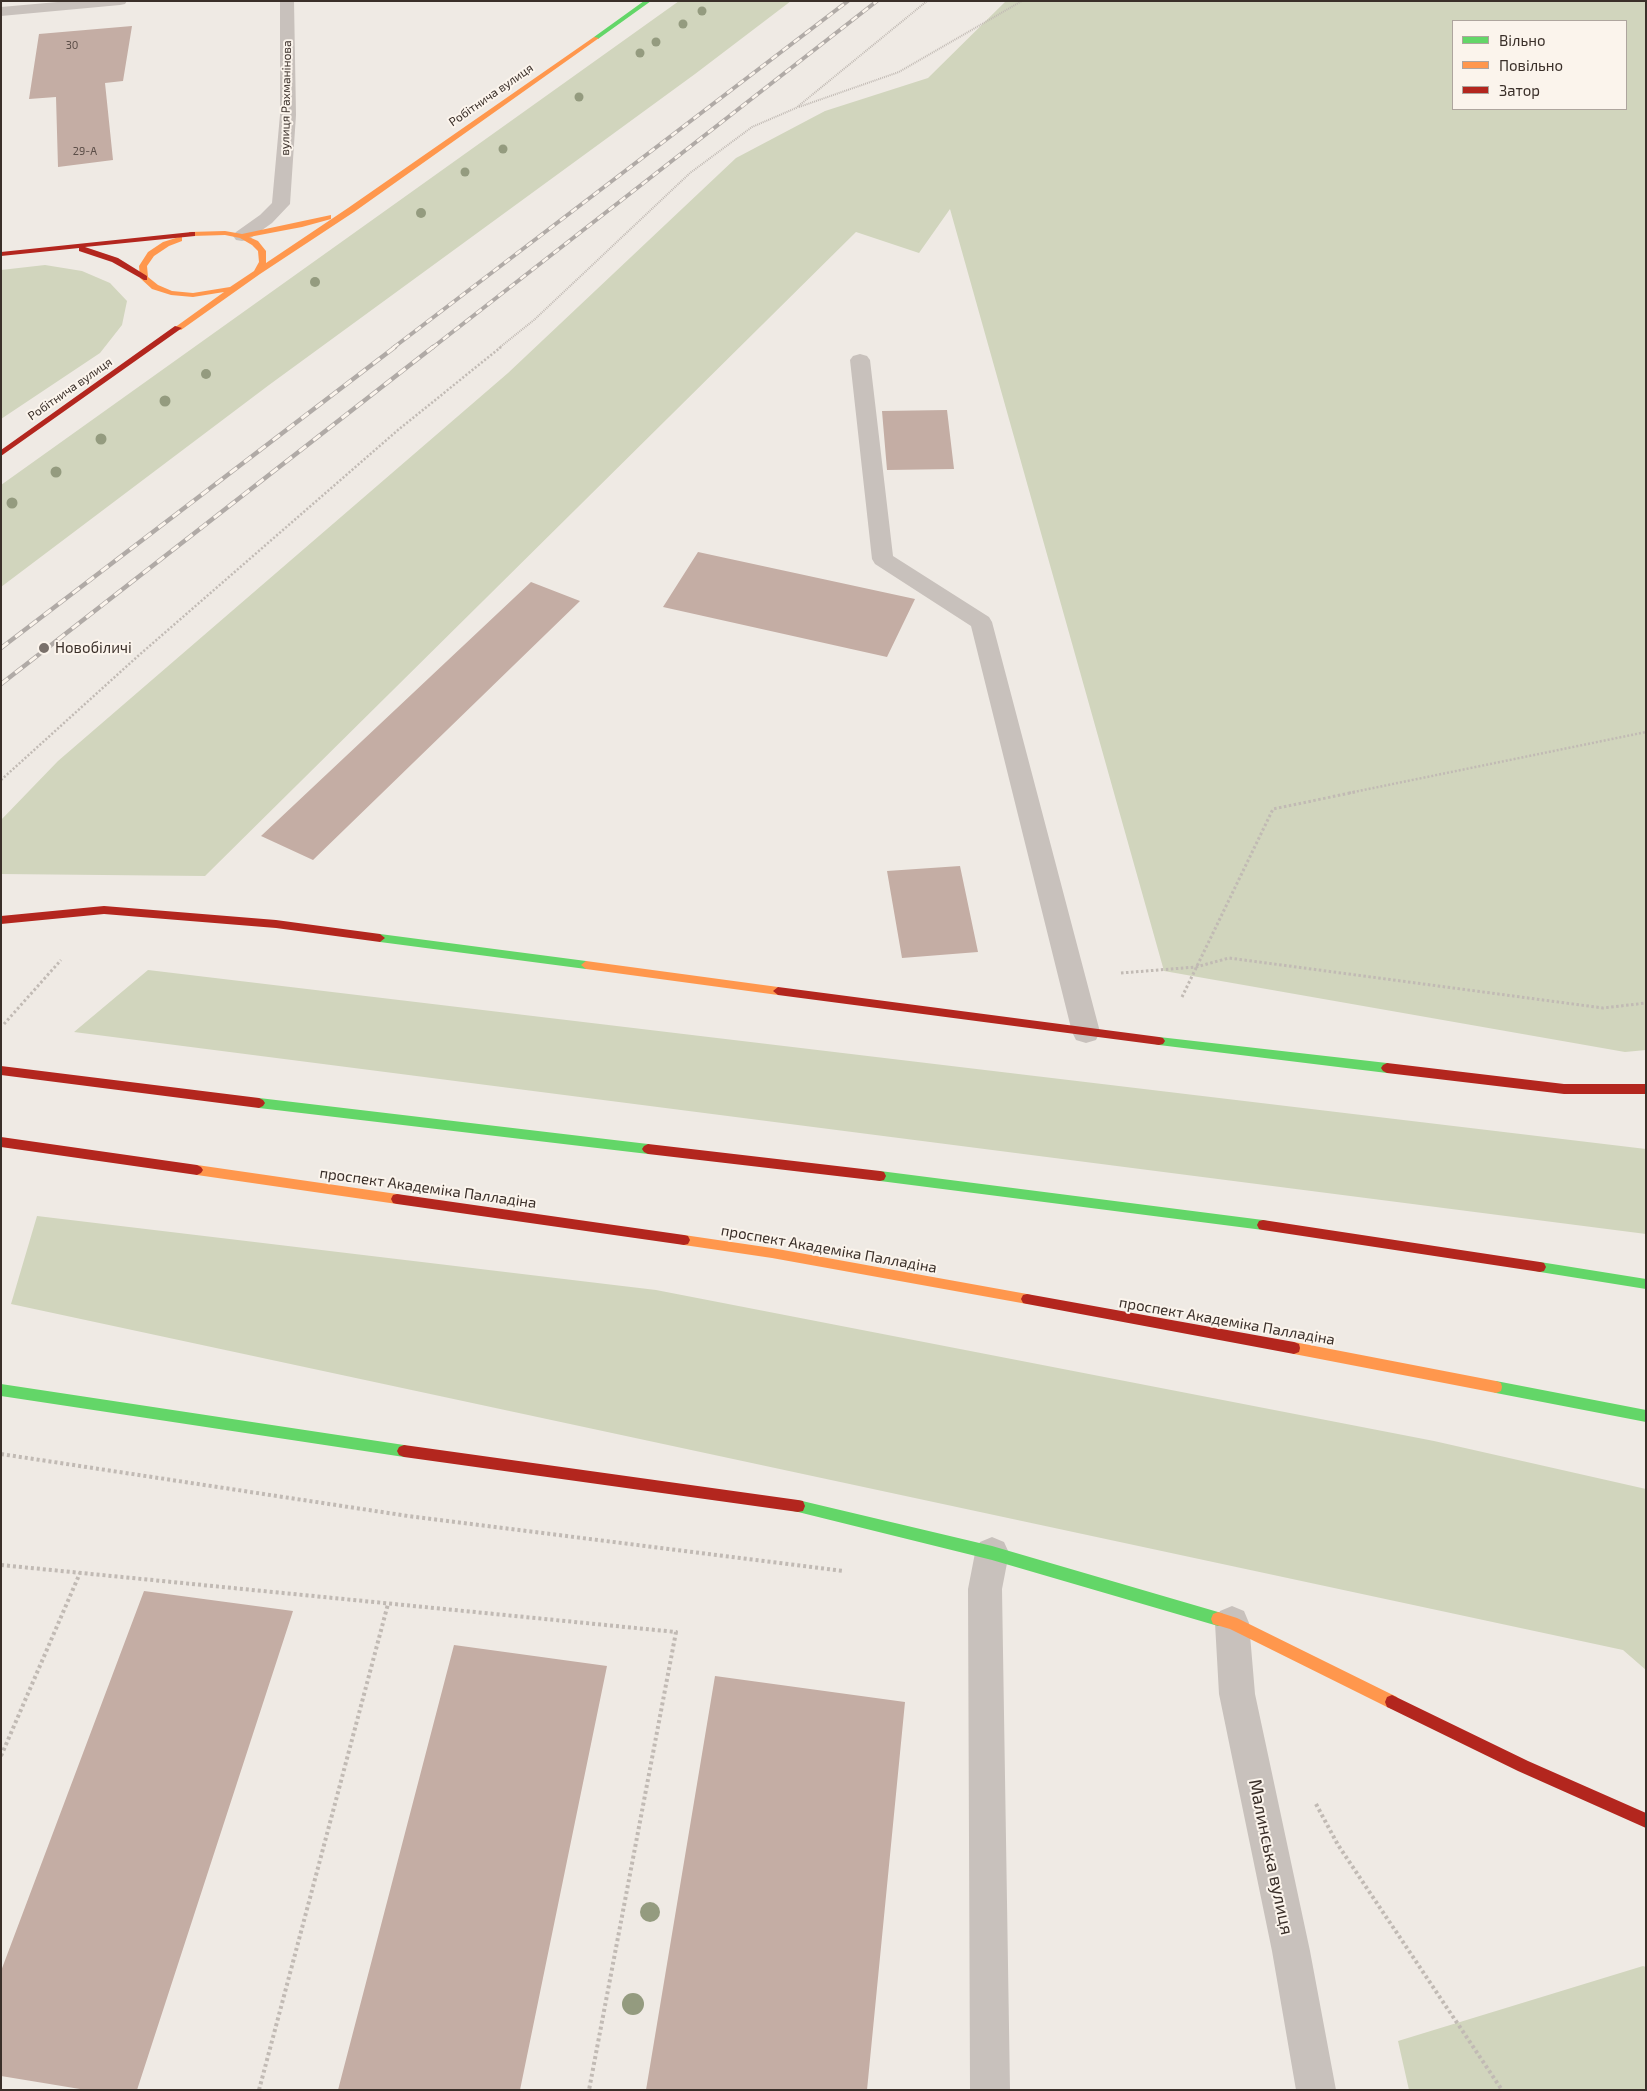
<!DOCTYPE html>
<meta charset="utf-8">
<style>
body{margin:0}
#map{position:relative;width:1647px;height:2091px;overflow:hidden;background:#efeae4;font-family:"Exo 2",sans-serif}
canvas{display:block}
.frame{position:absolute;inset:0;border:2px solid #3a2f29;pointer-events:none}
.legend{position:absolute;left:1452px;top:20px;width:175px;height:90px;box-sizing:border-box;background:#fbf4ec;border:1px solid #aea59e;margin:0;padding:6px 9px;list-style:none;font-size:15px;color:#3a2f29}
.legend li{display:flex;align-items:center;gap:10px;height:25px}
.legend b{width:25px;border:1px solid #aea59e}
</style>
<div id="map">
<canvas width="1647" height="2091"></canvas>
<div class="frame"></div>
<ul class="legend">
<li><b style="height:6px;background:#63d668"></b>Вільно</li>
<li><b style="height:6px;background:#ff974d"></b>Повільно</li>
<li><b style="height:6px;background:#b3261e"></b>Затор</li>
</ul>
</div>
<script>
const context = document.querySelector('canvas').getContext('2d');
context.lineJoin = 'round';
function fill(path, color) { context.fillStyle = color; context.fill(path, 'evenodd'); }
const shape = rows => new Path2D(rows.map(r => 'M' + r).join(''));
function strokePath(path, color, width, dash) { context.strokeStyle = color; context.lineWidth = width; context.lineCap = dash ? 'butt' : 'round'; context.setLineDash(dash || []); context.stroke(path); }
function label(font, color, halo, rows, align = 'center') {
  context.font = font + ' "Exo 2",sans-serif'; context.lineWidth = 4; context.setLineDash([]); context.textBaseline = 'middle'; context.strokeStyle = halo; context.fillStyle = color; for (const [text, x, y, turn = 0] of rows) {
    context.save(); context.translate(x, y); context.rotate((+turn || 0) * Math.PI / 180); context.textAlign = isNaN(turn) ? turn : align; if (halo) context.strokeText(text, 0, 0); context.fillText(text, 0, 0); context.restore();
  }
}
const green = shape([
 [679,1,791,1,695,74,269,385,1,587,1,485],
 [1006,1,1646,1,1646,1050,1625,1052,1164,971,950,209,919,253,856,232,205,876,1,874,1,820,58,761,508,373,736,158,825,111,928,78],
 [1626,21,1626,109,1453,109,1453,21],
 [45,265,82,271,110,283,127,301,122,325,100,353,1,419,1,270],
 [148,970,1646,1149,1646,1234,74,1032],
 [37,1216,656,1290,1434,1441,1646,1489,1646,1670,1623,1650,11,1304],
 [1643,1966,1646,1967,1646,2090,1409,2090,1398,2041]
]);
const building = shape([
 [132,26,123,81,105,83,113,160,58,167,56,97,29,99,39,34],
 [947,410,954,469,887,470,882,411],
 [698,552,915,599,887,657,663,607],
 [531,582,580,601,313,860,261,836],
 [960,866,978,952,902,958,887,871],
 [144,1591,293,1611,137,2090,86,2090,1,2076,1,1971],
 [454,1645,607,1666,520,2090,338,2090],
 [715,1676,905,1702,867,2090,646,2090]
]);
const pathFar3 = shape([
 [1135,1,1402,1],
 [799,107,899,72,1022,1],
 [499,348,534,320,690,173,752,127,796,108,927,1]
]);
const pathFar2 = shape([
 [1,780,138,656,398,430,501,347],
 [1349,793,1646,732]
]);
const pathFar1 = shape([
 [1121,973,1196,967,1229,958,1603,1008,1646,1003],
 [1182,997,1273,809,1355,792],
 [4,1024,61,960]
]);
const path = shape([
 [1,1454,408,1516,843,1571],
 [1,1565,676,1632,589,2090],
 [1,1756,80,1573],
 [1316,1804,1338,1845,1502,2090],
 [259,2090,388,1604]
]);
const lane = shape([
 [860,354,867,356,870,360,893,556,989,617,992,622,1100,1032,1096,1040,1086,1043,1076,1040,1072,1032,971,626,875,564,872,559,850,360,853,356,860,354],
 [992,1537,1004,1542,1009,1553,1002,1589,1010,2090,970,2090,968,1589,975,1553,980,1542,992,1537]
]);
const street = shape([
 [69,1,127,1,125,4,120,5,1,16,1,7,69,1],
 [280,1,294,1,296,115,290,204,272,223,248,240,242,241,236,240,233,236,236,232,260,215,272,203,280,115,280,1],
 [1232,1606,1244,1611,1249,1623,1255,1694,1310,1951,1336,2090,1296,2090,1272,1951,1219,1694,1215,1623,1220,1611,1232,1606]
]);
const fast = shape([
 [644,1,651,1,598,39,594,39,594,37,644,1],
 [380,934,586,961,591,965,586,969,380,942,375,938,380,934],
 [1159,1037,1387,1063,1391,1065,1393,1068,1391,1071,1387,1073,1159,1045,1155,1044,1153,1041,1155,1038,1159,1037],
 [259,1098,648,1144,652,1146,654,1149,652,1152,648,1154,259,1108,255,1106,253,1103,255,1100,259,1098],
 [880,1171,1263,1220,1267,1221,1269,1225,1267,1229,1263,1230,880,1181,876,1180,874,1176,876,1172,880,1171],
 [1540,1262,1646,1279,1646,1289,1540,1272,1536,1271,1534,1267,1536,1263,1540,1262],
 [1496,1381,1646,1410,1646,1422,1496,1393,1491,1391,1490,1387,1491,1383,1496,1381],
 [1,1384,404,1445,409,1447,411,1451,409,1455,404,1457,1,1396,1,1384],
 [798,1500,992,1546,1218,1612,1223,1614,1225,1619,1223,1624,1218,1626,992,1560,798,1512,793,1511,791,1506,793,1501,798,1500]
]);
const slow = shape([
 [594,37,599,38,354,212,260,274,181,330,174,328,224,292,193,297,171,295,152,289,140,278,139,266,148,252,163,242,179,237,182,237,182,241,169,246,154,256,147,266,148,277,158,285,172,291,193,293,230,287,254,271,259,262,258,251,252,245,240,238,225,235,192,236,189,236,189,232,225,231,242,234,331,215,331,219,302,227,249,237,258,241,266,251,266,263,348,208,594,37],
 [586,961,778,987,783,991,778,995,586,969,581,965,586,961],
 [197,1165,397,1194,401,1195,403,1199,401,1203,397,1204,197,1175,193,1173,191,1170,193,1167,197,1165],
 [684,1235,772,1248,1027,1294,1031,1295,1033,1299,1031,1303,1027,1304,772,1258,684,1245,680,1244,678,1240,680,1236,684,1235],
 [1294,1342,1496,1381,1501,1383,1502,1387,1501,1391,1496,1393,1294,1354,1289,1352,1288,1348,1289,1344,1294,1342],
 [1218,1612,1237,1618,1397,1697,1399,1702,1397,1707,1392,1709,1387,1707,1230,1629,1213,1624,1211,1619,1213,1614,1218,1612]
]);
const jam = shape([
 [192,232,195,232,195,236,85,247,118,258,147,276,147,280,144,280,112,262,79,251,79,248,1,256,1,252,192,232],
 [175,326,182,328,1,456,1,450,175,326],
 [104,906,276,920,380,934,385,938,380,942,276,928,104,914,1,924,1,916,104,906],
 [778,987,1159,1037,1163,1038,1165,1041,1163,1044,1159,1045,778,995,773,991,778,987],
 [1387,1063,1564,1084,1646,1084,1646,1094,1564,1094,1387,1073,1383,1071,1381,1068,1383,1065,1387,1063],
 [1,1066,259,1098,263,1100,265,1103,263,1106,259,1108,1,1075,1,1066],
 [1,1137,197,1165,201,1167,203,1170,201,1173,197,1175,1,1147,1,1137],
 [648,1144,880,1171,884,1172,886,1176,884,1180,880,1181,648,1154,644,1152,642,1149,644,1146,648,1144],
 [397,1194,684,1235,688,1236,690,1240,688,1244,684,1245,397,1204,393,1203,391,1199,393,1195,397,1194],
 [1263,1220,1540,1262,1544,1263,1546,1267,1544,1271,1540,1272,1263,1230,1259,1229,1257,1225,1259,1221,1263,1220],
 [1027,1294,1294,1342,1299,1344,1300,1348,1299,1352,1294,1354,1027,1304,1023,1303,1021,1299,1023,1295,1027,1294],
 [404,1445,798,1500,803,1501,805,1506,803,1511,798,1512,404,1457,399,1455,397,1451,399,1447,404,1445],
 [1392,1695,1528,1761,1646,1813,1646,1828,1518,1771,1387,1707,1385,1702,1387,1697,1392,1695]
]);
const railFar1 = shape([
 [393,348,848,1],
 [432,348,877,1]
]);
const rail = shape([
 [1,648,395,347],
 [1,684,433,347]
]);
const trees = [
 [702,11,4.5],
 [683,24,4.5],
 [656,42,4.5],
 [640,53,4.5],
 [579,97,4.5],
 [503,149,4.5],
 [465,172,4.5],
 [421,213,5],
 [315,282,5],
 [206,374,5],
 [165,401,5.5],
 [101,439,5.5],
 [56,472,5.5],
 [12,503,5.5],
 [650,1912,10],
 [633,2004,11]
];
const markers = [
 [44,648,6,"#79706a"]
];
const farNumbernames = [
 ["30",72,45],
 ["29-А",85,151]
];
const farStreetnames = [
 ["Робітнича вулиця",491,95,-35],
 ["вулиця Рахманінова",286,98,-89],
 ["Робітнича вулиця",70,389,-35]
];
const poiNames = [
 ["Новобіличі",55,648]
];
const streetNames = [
 ["проспект Академіка Палладіна",428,1188,8],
 ["проспект Академіка Палладіна",829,1249,10],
 ["проспект Академіка Палладіна",1227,1321,10]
];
const nearStreetnames = [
 ["Малинська вулиця",1271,1857,78]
];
fill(green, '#d1d5bd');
fill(building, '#c4ada4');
strokePath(pathFar3, '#c1bab4', 2, [1, 1]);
strokePath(pathFar2, '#c1bab4', 2.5, [2, 2]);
strokePath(pathFar1, '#c1bab4', 3, [2.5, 2.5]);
strokePath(path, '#c1bab4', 4, [3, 3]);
fill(lane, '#c8c1bc');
fill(street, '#c8c1bc');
fill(fast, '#63d668');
fill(slow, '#ff974d');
fill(jam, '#b3261e');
strokePath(railFar1, '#b0aaa6', 4);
strokePath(rail, '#b0aaa6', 4.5);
strokePath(railFar1, '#fbf4ec', 2.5, [7]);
strokePath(rail, '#fbf4ec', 3, [9]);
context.fillStyle = '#949b7f';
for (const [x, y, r] of trees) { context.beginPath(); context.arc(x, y, r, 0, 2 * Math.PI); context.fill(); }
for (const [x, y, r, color] of markers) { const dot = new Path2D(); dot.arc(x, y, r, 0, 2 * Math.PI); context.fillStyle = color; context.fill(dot); strokePath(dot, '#fbf4ec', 2); }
label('11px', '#5c4e48', null, farNumbernames);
label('12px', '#3a2f29', '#fbf4ec', farStreetnames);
label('15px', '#3a2f29', '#fbf4ec', poiNames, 'left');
label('15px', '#3a2f29', '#fbf4ec', streetNames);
label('18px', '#3a2f29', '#fbf4ec', nearStreetnames);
</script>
